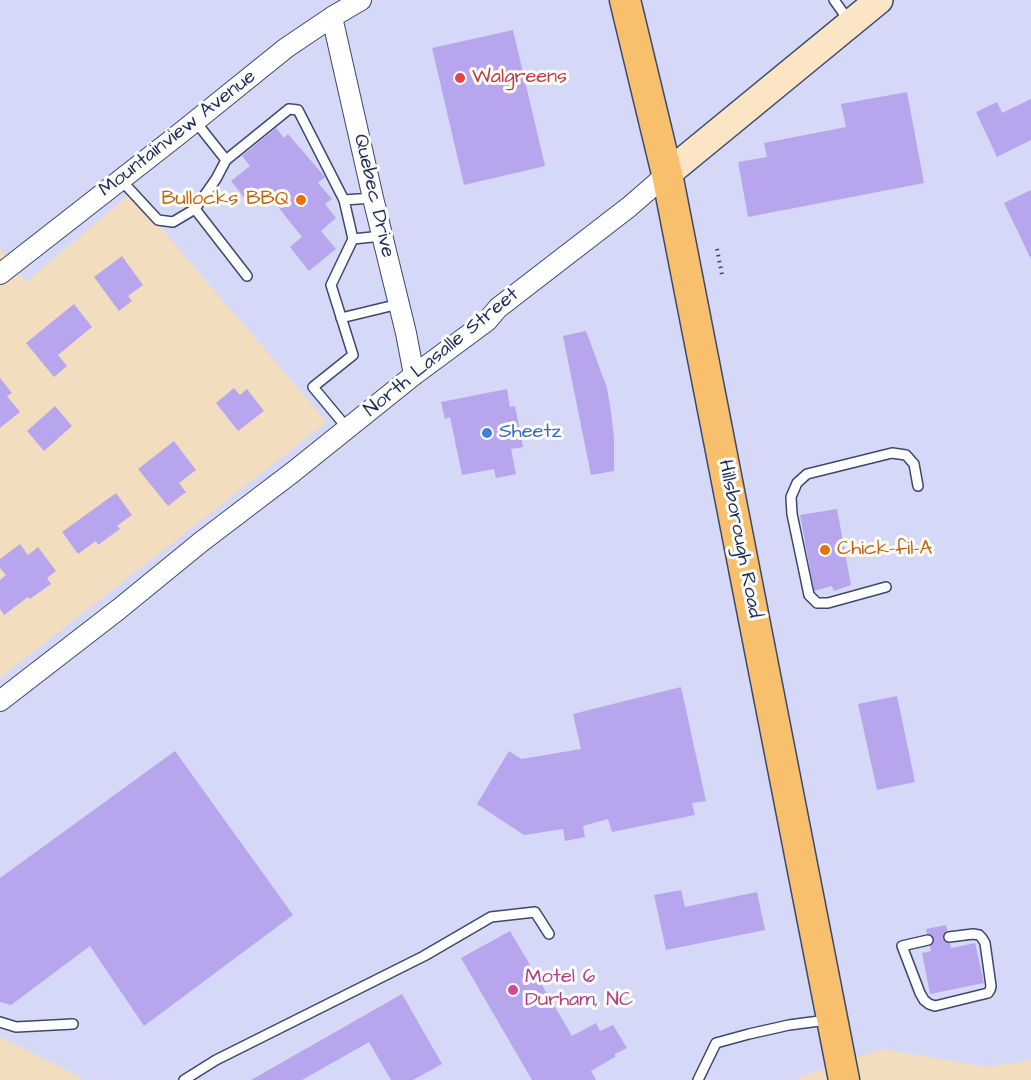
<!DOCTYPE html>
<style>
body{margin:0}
canvas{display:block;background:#f2debf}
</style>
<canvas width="1031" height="1080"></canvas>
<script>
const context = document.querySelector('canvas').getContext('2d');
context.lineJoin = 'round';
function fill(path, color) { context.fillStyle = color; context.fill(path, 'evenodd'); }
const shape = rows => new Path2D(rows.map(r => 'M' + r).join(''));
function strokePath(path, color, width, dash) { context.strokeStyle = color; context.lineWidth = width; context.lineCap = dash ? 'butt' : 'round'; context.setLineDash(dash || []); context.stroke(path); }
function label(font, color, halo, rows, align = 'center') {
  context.font = font + ' "Architects Daughter",sans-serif'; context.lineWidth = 6; context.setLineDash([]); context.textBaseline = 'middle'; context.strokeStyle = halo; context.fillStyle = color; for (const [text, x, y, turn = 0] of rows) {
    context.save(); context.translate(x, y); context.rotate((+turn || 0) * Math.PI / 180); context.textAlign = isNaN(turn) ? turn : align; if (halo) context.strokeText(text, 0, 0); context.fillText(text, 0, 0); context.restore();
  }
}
const built = shape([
 [0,0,1031,0,1031,1060,987,1067,882,1049,802,1076,798,1080,82,1080,80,1077,0,1037,0,678,327,422,131,193,26,282,0,248]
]);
const building = shape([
 [513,30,545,166,464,185,432,48],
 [907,92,924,183,748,217,738,162,767,157,764,143,846,127,841,104],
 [1031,99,1031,140,997,157,976,112,997,102,1002,113],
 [276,128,284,138,288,134,325,177,318,183,332,199,325,204,336,218,321,231,336,249,309,271,290,247,302,237,263,188,247,201,231,181,250,166,242,156],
 [1031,190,1031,259,1004,203],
 [122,256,143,285,128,296,132,301,119,311,94,277],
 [74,304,92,327,58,355,67,366,54,377,26,343],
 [586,331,607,388,611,412,614,437,614,471,591,475,563,336],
 [0,378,12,393,7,396,20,412,0,428],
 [234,388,240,395,247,389,264,411,238,431,216,403],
 [507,389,510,407,515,406,523,447,511,449,516,474,496,478,494,469,462,475,450,417,445,419,441,402],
 [55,406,72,426,44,451,27,431],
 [174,441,196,470,179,483,186,492,168,506,138,469],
 [116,493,132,515,117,526,120,529,98,545,96,541,78,554,62,532],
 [837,509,851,585,834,591,832,586,814,591,800,515],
 [20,544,28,555,38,547,56,571,47,578,51,584,30,599,28,597,4,615,0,609,0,580,6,575,0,568,0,559],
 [681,687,706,801,692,803,695,815,612,832,608,819,583,826,585,837,565,841,563,829,524,835,477,804,509,751,521,759,581,749,573,714],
 [897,696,915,782,877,790,858,704],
 [175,751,293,915,144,1026,90,946,11,1005,0,1002,0,878],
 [681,890,685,907,757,892,765,930,666,950,654,895],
 [946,925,951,948,975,943,984,983,930,994,922,953,931,951,926,929],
 [510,931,572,1036,596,1023,600,1031,613,1025,627,1048,615,1054,615,1057,591,1071,596,1080,532,1080,461,958],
 [402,994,442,1064,413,1080,391,1080,369,1042,302,1080,251,1080]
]);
const path = shape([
 [717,249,722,275]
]);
const lane = shape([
 [834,0,849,21],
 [195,121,226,160,289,109,298,110,344,200,373,198],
 [121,180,158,220,173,222,195,209,216,179,226,160],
 [344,200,353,239],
 [195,209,247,276],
 [341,318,399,304],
 [348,429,313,387,353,355,331,285,353,239,382,236],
 [886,587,828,603,817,603,809,595,792,514,791,497,797,483,807,474,892,453,906,455,914,464,918,486],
 [928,940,902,946,920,993,924,1000,929,1004,935,1006,988,993,990,990,991,986,985,943,982,938,979,935,973,934,949,937],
 [0,1022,16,1027,73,1024],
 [184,1080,216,1060,424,956,491,917,535,912,549,934],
 [698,1080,716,1043,749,1034,789,1025,827,1020]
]);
const street = shape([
 [332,17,373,198,406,333,414,375],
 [0,274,178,135,286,48,332,17,361,0],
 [0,701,119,609,201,542,293,472,414,375,487,321,498,308,629,207,667,174]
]);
const secondary = shape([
 [667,174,879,0]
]);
const primary = shape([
 [625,0,667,174,844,1080]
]);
const markers = [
 [460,78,6,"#e0444e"],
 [301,200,6,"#e8710a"],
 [487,433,6,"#3f7fe0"],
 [825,550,6,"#e8710a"],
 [513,990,6,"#d1479c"]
];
const healthNames = [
 ["Walgreens",472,78]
];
const streetNames = [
 ["Mountainview Avenue",178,134,-38],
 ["Quebec Drive",373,196,77],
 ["North Lasalle Street",442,353,-39],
 ["Hillsborough Road",739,539,79]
];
const foodNames = [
 ["Bullocks BBQ",289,200],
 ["Chick-fil-A",837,550,"left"]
];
const shopNames = [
 ["Sheetz",499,433]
];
const hotelNames = [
 ["Motel 6",525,978],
 ["Durham, NC",525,1001]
];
fill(built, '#d6d8f8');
fill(building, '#b7a6ed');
strokePath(lane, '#3b496d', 12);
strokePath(street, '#3b496d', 22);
strokePath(secondary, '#3b496d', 30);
strokePath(primary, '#3b496d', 33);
strokePath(path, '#3b496d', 4, [1.5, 4.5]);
strokePath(lane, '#fff', 9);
strokePath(street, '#fff', 20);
strokePath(secondary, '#fce5c4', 27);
strokePath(primary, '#f8bf6c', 30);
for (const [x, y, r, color] of markers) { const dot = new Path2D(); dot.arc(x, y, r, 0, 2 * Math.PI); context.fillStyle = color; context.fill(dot); strokePath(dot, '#fdfcf7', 2); }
label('20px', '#be3a42', '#fdfcf7', healthNames, 'left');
label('20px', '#1b2f5e', '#fdfcf7', streetNames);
label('20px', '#c56008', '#fdfcf7', foodNames, 'right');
label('20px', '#366cbe', '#fdfcf7', shopNames, 'left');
label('20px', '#b23c85', '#fdfcf7', hotelNames, 'left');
</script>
